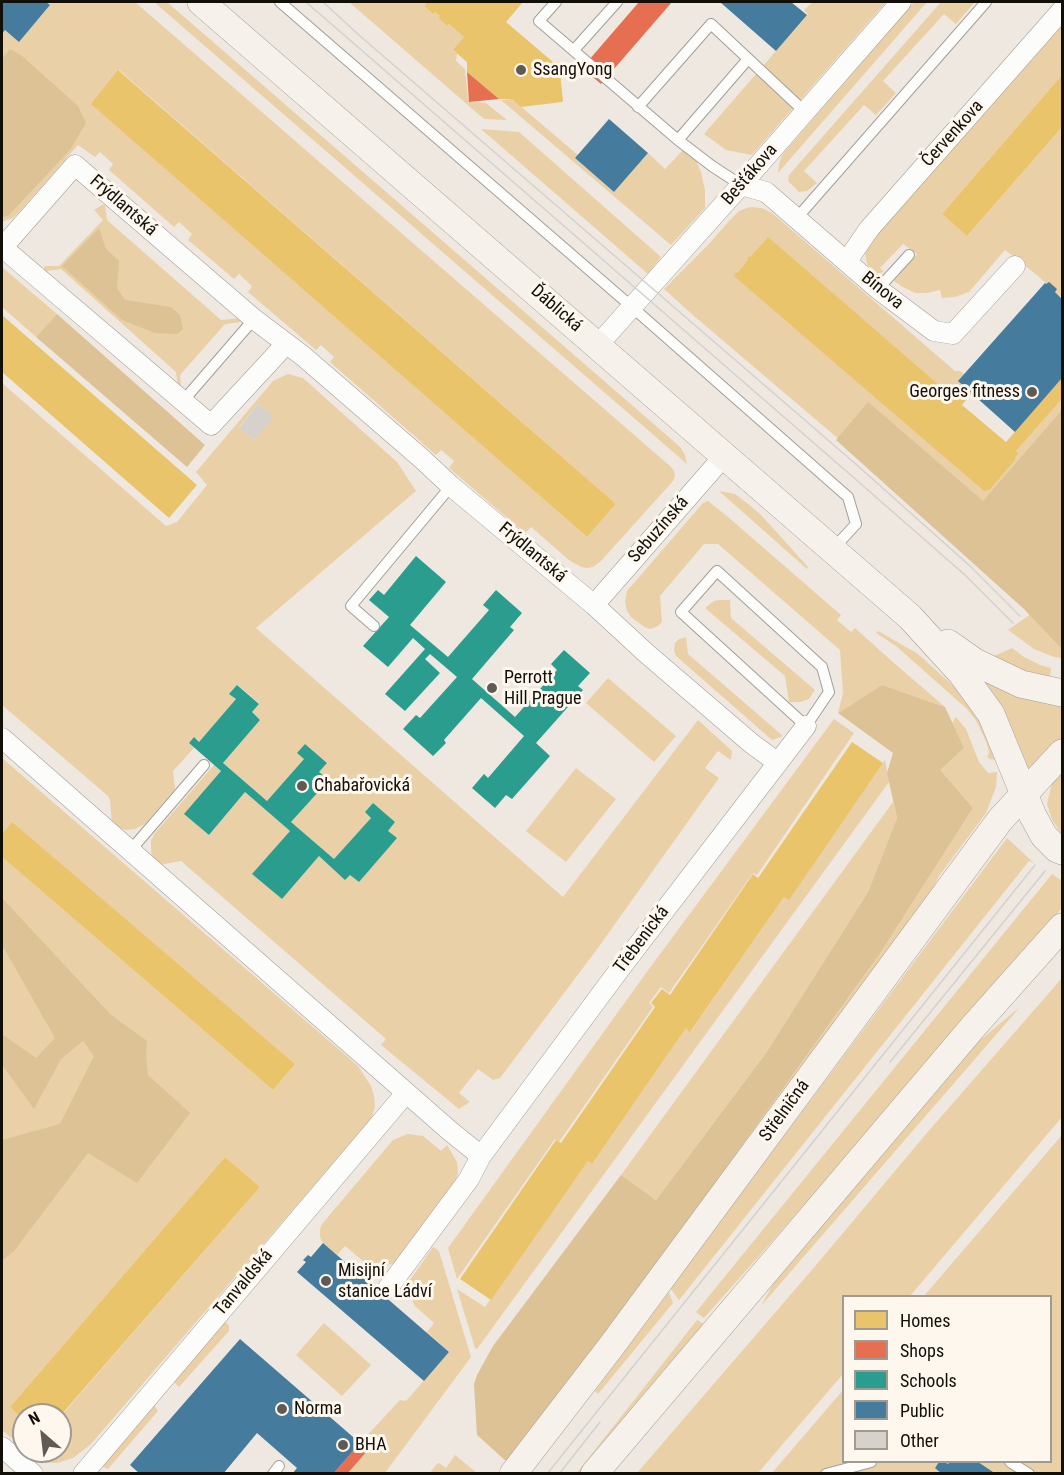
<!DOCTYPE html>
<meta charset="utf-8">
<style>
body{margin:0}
#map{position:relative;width:1064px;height:1475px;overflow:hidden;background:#eee8e0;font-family:"Roboto Condensed",sans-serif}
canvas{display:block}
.frame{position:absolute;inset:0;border:3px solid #120f09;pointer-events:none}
.legend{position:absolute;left:842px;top:1295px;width:210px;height:168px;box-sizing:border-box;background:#fdf7ee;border:2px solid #9f9a92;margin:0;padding:8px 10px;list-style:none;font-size:18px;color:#120f09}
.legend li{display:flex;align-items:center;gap:12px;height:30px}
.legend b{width:30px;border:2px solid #9f9a92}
.north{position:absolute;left:12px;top:1403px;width:60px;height:60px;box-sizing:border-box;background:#fdf7ee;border:2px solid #9f9a92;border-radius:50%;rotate:332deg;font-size:16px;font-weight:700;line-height:24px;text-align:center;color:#120f09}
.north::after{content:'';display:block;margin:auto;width:21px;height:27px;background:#5f5b54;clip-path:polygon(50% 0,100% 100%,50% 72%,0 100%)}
</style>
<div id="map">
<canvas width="1064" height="1475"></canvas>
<div class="frame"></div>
<ul class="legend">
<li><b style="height:16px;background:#e9c46a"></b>Homes</li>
<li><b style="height:16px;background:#e76f51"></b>Shops</li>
<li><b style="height:16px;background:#2a9d8f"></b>Schools</li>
<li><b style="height:16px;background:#457b9d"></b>Public</li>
<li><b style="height:16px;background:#d6d1cb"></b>Other</li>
</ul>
<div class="north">N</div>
</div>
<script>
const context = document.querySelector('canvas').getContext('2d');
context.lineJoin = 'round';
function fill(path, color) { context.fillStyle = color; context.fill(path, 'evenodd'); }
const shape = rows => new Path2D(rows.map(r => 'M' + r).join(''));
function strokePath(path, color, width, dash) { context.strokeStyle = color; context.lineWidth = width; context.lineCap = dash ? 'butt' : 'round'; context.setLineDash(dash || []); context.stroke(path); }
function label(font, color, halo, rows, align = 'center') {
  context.font = font + ' "Roboto Condensed",sans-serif'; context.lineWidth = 6; context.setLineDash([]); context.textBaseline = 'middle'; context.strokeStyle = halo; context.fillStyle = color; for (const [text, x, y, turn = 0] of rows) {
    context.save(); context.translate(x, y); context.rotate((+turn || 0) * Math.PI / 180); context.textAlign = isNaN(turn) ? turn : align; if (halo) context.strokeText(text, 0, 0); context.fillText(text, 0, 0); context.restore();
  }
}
const green = shape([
 [46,2,135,2,670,466,674,471,675,476,673,481,601,561,593,567,587,568,581,567,569,560,531,527,525,533,449,468,454,461,441,450,436,455,330,362,334,357,321,345,316,350,248,292,252,286,239,274,234,279,188,240,192,234,179,222,174,227,109,170,113,164,100,152,95,157,78,145,21,210,13,218,2,222,2,34,5,30,19,42,50,5],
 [119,70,616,504,587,537,92,104],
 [154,2,167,2,671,439,680,447,685,455,687,464],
 [349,2,423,2,426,4,424,6,433,14,435,12,440,16,438,18,447,26,449,24,464,37,453,51,457,53,456,61,465,69,468,98,470,102,486,103,507,120,484,119],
 [813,2,886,2,752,155,726,150,704,134,808,14,804,10],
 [914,2,927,2,778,173,779,164,782,155],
 [941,2,975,2,956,24,944,14,883,81,896,93,876,115,864,105,804,171,817,183,807,191,799,192,788,181,789,175],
 [1062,21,1062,75,942,214,967,236,1062,127,1062,298,1038,276,1005,250,969,292,955,297,942,298,940,290,927,293,915,293,901,286,894,281,917,254,903,244,880,268,884,272,874,274,867,264,865,253,870,242],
 [512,99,578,155,575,158,614,192,648,153,665,169,685,148,696,160,701,172,705,190,705,208,671,245,501,100],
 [481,129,519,132,661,257,648,274],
 [102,205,105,205,107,220,221,320,241,318,242,322,225,324,180,375,181,387,178,388,176,372,61,269,47,271,44,269,45,266,59,266,103,220,94,210],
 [750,207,762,208,772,213,955,371,960,371,964,374,963,386,953,397,768,238,762,243,761,243,762,244,750,257,749,257,747,259,748,260,737,273,735,274,985,492,987,490,989,491,1016,459,1015,458,1019,453,1016,451,1062,399,1062,658,1054,657,1034,649,1008,630,1048,602,901,492,694,316,664,289,708,245,730,220,739,211],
 [2,267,57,314,36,337,2,307],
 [288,374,303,378,397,462,416,491,256,628,563,897,698,720,732,751,731,760,718,751,705,768,719,778,595,952,500,1078,493,1080,478,1069,459,1093,470,1102,459,1109,381,1045,386,1039,181,861,159,865,152,857,151,849,151,840,155,833,214,765,221,771,185,814,209,835,245,792,290,831,253,874,282,899,319,856,350,875,359,882,388,831,395,822,373,804,365,812,371,818,334,859,291,822,328,780,319,772,327,763,305,744,297,753,304,759,267,801,223,763,260,720,252,712,259,703,238,685,230,694,236,699,199,742,194,737,189,743,194,748,173,771,175,789,145,824,135,829,127,830,118,828,112,824,110,800,108,796,2,705,2,383,166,526,177,522,207,485,196,472,273,381],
 [258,404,273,416,254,440,239,427],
 [719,491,735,494,752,507,762,516,808,567,807,569],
 [708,501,728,517,841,615,837,620,851,632,855,628,894,663,945,707,882,685,838,713,843,693,840,650,718,544,704,544,660,596,662,622,658,626,651,629,646,628,632,618,627,611,625,602,627,591,703,503],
 [720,600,730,600,731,618,815,690,809,699,800,702,789,702,785,676,705,608,714,601],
 [878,631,918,654,959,691,984,725,996,760,990,759,987,757,989,753,987,744,977,722,967,709,896,646,876,633],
 [686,637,688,654,783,736,772,740,676,656,674,650,675,643,679,639],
 [1012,648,1024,657,1040,665,1051,668,1050,678,1021,670,994,656],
 [608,678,676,736,654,762,586,703],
 [986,683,991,683,1062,706,1062,738,1031,770,1025,768,986,687],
 [956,717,966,729,979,762,988,773,997,772,996,787,986,813,939,876,922,911,651,1273,881,952,973,808,939,770,964,748,952,723],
 [834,719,854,733,757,875,753,873,669,993,661,987,649,1003,653,1007,559,1142,555,1139,457,1279,448,1248,649,969],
 [2,758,358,1066,371,1086,374,1096,375,1107,371,1119,91,1444,73,1458,57,1463,44,1462,35,1459,26,1451,60,1451,60,1417,260,1187,225,1157,10,1407,24,1420,24,1449,2,1430,2,857,273,1090,295,1064,11,823,2,834],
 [885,760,889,782,477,1349,475,1348,457,1289,485,1307,588,1161,592,1164,686,1028,691,1031,784,897,789,899],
 [576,768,616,799,566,862,526,831],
 [1062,768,1062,834,1052,820,1047,804,1052,783],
 [893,802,897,818,868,892,766,1053,656,1200,621,1175],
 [1007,838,1034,863,1029,861,679,1300,670,1288],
 [1052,874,1062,881,1062,908,907,1089,704,1318,696,1312],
 [1062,978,1062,1117,910,1296,844,1296,843,1374,758,1473,637,1473,817,1264,926,1134],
 [1020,1007,761,1306,782,1268,973,1046],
 [408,1134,423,1136,441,1151,447,1145,457,1162,458,1173,454,1185,401,1259,392,1264,382,1266,363,1261,345,1246,337,1255,323,1243,320,1237,320,1229,322,1224,393,1140],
 [1062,1135,1062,1473,771,1474,843,1390,844,1462,1050,1462,1050,1296,924,1296],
 [433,1247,439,1251,471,1357,385,1473,347,1474,360,1443,400,1400,406,1401,449,1352,427,1332,434,1323,415,1306,411,1298,409,1289,410,1280],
 [669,1292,673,1303,598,1394,595,1391],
 [697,1320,704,1324,647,1390,579,1473,576,1474],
 [225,1322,229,1325,229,1331,179,1387,173,1381],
 [324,1323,371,1365,342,1396,296,1355],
 [153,1404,158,1411,108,1469,101,1466],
 [455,1455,477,1473,430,1473,436,1465,439,1463,446,1468]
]);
const forest = shape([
 [10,49,21,55,78,106,86,123,70,150,8,216,2,217,2,59],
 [99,228,106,249,119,261,117,288,125,300,171,307,180,315,183,329,177,334,155,333,122,320,62,266],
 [57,314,205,445,187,467,36,337],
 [868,402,983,501,1062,410,1062,649,1024,609,836,440],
 [882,685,945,707,964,748,940,770,973,808,881,952,662,1257,507,1462,477,1435,474,1384,477,1375,493,1346,621,1175,656,1200,766,1053,868,892,897,818,887,773,893,753,838,713],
 [2,898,110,1014,147,1041,146,1055,148,1075,190,1113,137,1183,88,1153,14,1251,2,1261,2,1140,60,1124,94,1056,83,1041,61,1059,34,1109,3,1066,2,1066,2,1034,36,1058,55,1038,5,950,2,946]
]);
const homes = shape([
 [423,2,523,2,506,22,553,62,559,62,563,101,562,102,521,107,512,99,499,99,467,72,467,62,453,50,464,37,449,24,447,26,438,18,440,16,435,12,433,14,424,6,426,4],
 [118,70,616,504,587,537,91,104],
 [1062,75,1062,127,967,236,942,214],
 [768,237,953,397,963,386,972,393,962,405,1006,442,1062,378,1062,399,1016,451,1019,453,1015,458,1016,459,989,491,987,490,985,492,734,276,736,272,737,273,748,260,747,259,749,256,750,257],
 [2,315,197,485,169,518,2,372],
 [852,742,883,763,789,900,784,897,690,1032,686,1028,592,1164,588,1161,491,1300,460,1279,556,1140,561,1143,655,1007,651,1003,662,989,670,995,753,874,758,878],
 [12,822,295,1064,273,1090,2,857,2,834],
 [225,1157,260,1187,61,1415,24,1415,24,1420,10,1407]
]);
const shops = shape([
 [639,2,672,2,601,84,582,68],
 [467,72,499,99,469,102],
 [360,1443,368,1450,347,1474,333,1474]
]);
const schools = shape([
 [416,556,446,582,410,625,448,657,489,610,483,605,496,590,522,613,510,627,514,630,472,679,515,717,557,670,551,664,564,650,590,673,578,686,583,690,536,743,550,756,512,799,506,795,495,808,472,788,484,774,488,778,524,736,481,698,444,740,446,743,433,756,403,729,416,715,420,718,457,677,430,654,425,659,440,673,405,711,385,694,425,649,413,638,388,667,363,646,389,617,369,600,378,590,384,595],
 [237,685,259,704,252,712,260,720,223,763,267,801,304,759,297,753,305,744,327,763,319,772,329,780,291,822,334,859,371,818,365,812,373,803,395,822,388,831,397,838,359,882,350,875,345,880,319,856,282,899,252,874,290,831,245,792,209,835,184,814,221,771,189,743,194,737,199,742,236,699,229,694]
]);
const public = shape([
 [2,2,46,2,50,5,19,42,5,30,2,34],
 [720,2,791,2,807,15,776,51],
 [609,119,648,153,614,192,575,158],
 [1049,282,1057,289,1055,292,1062,299,1062,378,1015,432,958,381,1045,283,1046,284],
 [323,1243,449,1352,424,1381,297,1272,306,1262,303,1260,308,1255,311,1257],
 [240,1339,360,1443,333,1474,292,1474,297,1468,257,1433,223,1474,140,1474,130,1465],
 [939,1462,944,1462,948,1464,950,1462,978,1462,996,1474,942,1474,935,1468]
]);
const building = shape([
 [258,404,274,416,254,440,239,428]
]);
const lane = shape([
 [280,2,632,307,848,497,856,524,833,549],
 [556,2,539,21,678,140,712,166,741,185],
 [574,50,617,2],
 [638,107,711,24,805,112],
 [678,140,748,59],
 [796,219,986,2],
 [878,289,909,255],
 [183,401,254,319],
 [717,571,822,667,829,692,806,726,681,612,717,571],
 [374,626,351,606,451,486],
 [130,851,204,765],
 [1010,1462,1029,1474],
 [273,1474,279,1466],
 [826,1474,871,1462]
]);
const street = shape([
 [741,185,766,192,878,289,934,331,953,334,1015,266],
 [2,247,211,425,286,344],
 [2,248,75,165,254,319,303,356,421,458,451,486,594,605,646,653,751,743,778,763],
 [847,261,869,229,1062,10],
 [597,346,741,185,901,2],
 [594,605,724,456],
 [2,738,450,1131,481,1156],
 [388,1288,469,1179,481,1156,622,966,806,726],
 [2,1447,33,1474],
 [83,1474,406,1093]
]);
const secondary = shape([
 [201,2,910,617,962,674,991,714,1033,816,1044,836,1057,849,1062,851],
 [948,643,975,662,1021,684,1062,693],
 [513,1474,613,1344,1000,820,1062,753],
 [594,1474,973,1027,1062,927]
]);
const tram = shape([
 [306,2,853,477,965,575,1013,623],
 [323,2,360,36,858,466,970,566,1020,616],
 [890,1062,1045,871],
 [547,1474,1035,865],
 [559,1474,600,1422]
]);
const markers = [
 [521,70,6,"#5f5b54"],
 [1032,392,6,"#5f5b54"],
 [492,688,6,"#5f5b54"],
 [302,786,6,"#5f5b54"],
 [326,1281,6,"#5f5b54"],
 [282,1409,6,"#5f5b54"],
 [343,1445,6,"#5f5b54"]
];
const poiNames = [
 ["SsangYong",533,70],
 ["Georges fitness",1020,392,"right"],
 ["Perrott",504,678],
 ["Hill Prague",504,699],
 ["Chabařovická",314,786],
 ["Misijní",338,1271],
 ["stanice Ládví",338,1292],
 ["Norma",294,1409],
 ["BHA",355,1445]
];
const streetNames = [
 ["Červenkova",953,134,-48],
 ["Bešťákova",750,175,-49],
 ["Frýdlantská",123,206,41],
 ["Bínova",882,291,39],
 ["Ďáblická",556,309,41],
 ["Sebuzínská",659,530,-49],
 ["Frýdlantská",532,553,40],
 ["Třebenická",642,940,-53],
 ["Střelničná",785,1111,-54],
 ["Tanvaldská",244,1283,-50]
];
fill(green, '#ead0a6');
fill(forest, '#dcc294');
fill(homes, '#e9c46a');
fill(shops, '#e76f51');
fill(schools, '#2a9d8f');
fill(public, '#457b9d');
fill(building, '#d6d1cb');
strokePath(lane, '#a39e98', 12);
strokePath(street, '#a39e98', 21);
strokePath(secondary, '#a39e98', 28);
strokePath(lane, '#fcfcfa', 10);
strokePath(street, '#fcfcfa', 20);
strokePath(secondary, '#f6f1eb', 27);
strokePath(tram, '#d3d1ce', 1.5);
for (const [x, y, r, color] of markers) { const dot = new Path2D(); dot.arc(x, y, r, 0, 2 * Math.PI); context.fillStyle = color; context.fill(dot); strokePath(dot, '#fdf7ee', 2); }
label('18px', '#120f09', '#fdf7ee', poiNames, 'left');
label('18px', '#120f09', '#fdf7ee', streetNames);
</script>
